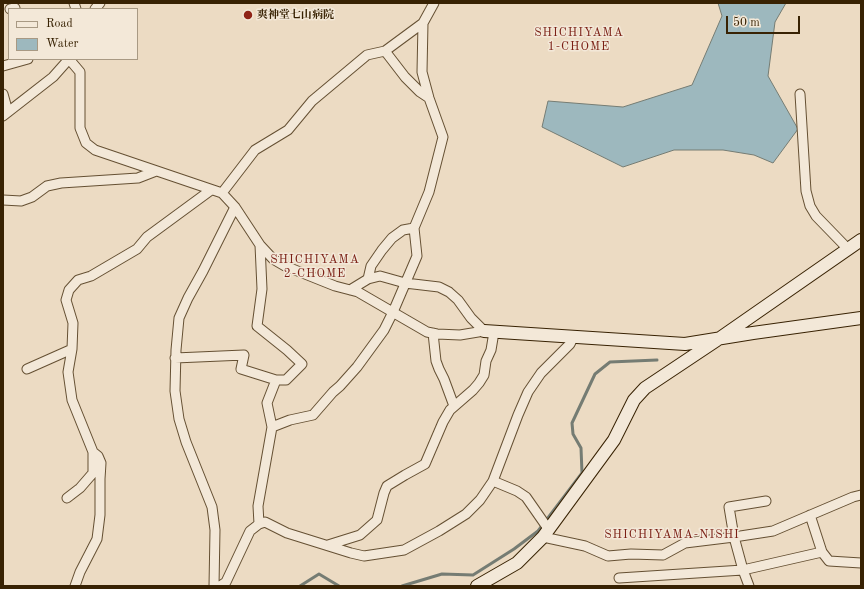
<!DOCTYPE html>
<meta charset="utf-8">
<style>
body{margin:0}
#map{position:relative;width:864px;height:589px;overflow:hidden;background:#ecdbc3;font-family:"Old Standard TT",serif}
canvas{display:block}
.frame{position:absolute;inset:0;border:4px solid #382203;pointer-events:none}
.legend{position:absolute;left:8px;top:8px;width:130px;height:52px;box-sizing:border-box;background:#f3e8d8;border:1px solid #a89983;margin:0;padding:5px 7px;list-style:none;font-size:12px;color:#382203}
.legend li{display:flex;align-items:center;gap:8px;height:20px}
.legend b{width:20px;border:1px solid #a89983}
.scale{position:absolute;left:726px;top:16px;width:74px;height:18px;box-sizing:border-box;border:2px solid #382203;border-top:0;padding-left:5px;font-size:12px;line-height:14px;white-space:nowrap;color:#382203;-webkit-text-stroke:3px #f3e8d8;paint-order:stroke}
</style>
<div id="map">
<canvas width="864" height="589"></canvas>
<div class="frame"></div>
<ul class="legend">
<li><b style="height:5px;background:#f3e8d8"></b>Road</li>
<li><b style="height:11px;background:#9db8be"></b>Water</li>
</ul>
<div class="scale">50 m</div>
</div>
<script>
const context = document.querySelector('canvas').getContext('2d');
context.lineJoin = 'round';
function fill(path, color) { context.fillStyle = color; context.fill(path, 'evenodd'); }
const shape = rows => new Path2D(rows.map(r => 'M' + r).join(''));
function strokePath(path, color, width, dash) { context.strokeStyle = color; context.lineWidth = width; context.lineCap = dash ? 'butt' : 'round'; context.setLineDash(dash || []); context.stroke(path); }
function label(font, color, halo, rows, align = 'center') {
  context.font = font + ' "Old Standard TT","Noto Serif JP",serif'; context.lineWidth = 3; context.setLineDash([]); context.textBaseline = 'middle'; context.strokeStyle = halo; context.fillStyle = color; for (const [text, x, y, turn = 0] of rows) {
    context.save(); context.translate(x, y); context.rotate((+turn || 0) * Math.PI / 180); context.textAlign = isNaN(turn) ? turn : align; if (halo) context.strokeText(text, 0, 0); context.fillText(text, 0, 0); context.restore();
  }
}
const water = shape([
 [718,3,786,3,775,22,768,76,798,129,773,163,754,155,723,150,674,150,623,167,542,127,548,101,623,107,692,85,722,16,718,3]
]);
const stream = shape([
 [300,586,319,574,339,586],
 [402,586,442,574,473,575,514,549,538,531,582,473,581,448,573,434,572,423,595,374,610,362,657,360]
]);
const street = shape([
 [74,3,76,9],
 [10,9,15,8,15,9],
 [95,9,100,3],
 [385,51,405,77,420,92,429,98],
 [69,59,80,72,80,128,86,143,95,150,222,193,235,207,260,245,273,259,285,266,335,286,358,292,427,332,437,334,460,335,484,331],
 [3,66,28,59],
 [3,94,8,112],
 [800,94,806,191,810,206,816,216,848,249],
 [3,116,53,77,69,59],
 [222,193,255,150,288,130,312,101,367,55,385,51,423,23,434,3],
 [3,200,21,201,32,197,47,186,61,183,138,178,156,171],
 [260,245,262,289,257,326,287,350,302,364,286,380,276,380],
 [368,279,371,266,382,250,392,238,403,230,414,228],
 [350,290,368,279,380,276,405,283,439,287,449,292,458,300,471,318,484,331],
 [433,333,436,361,439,369,444,379,454,406],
 [175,358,244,355,241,369,276,380,267,403,272,427,258,506,259,524],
 [27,369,72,349],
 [272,427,290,420,313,415,333,392,340,386,357,367,384,330,393,312,417,256,414,228,429,192,443,137,429,98,422,72,423,23],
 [493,481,517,491,526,497,549,530],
 [67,498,80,488,93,473,93,452,72,400,68,372,72,349,73,323,66,300,69,290,78,280,91,276,137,249,147,237,211,190],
 [766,501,729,507,734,537,773,531,853,497,861,495],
 [810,515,822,552,829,561,861,563],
 [543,537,585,546,608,556,631,554,663,555,685,543,734,537,743,570,749,586],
 [328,545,360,535,377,520,384,493,387,486,405,475,425,464,443,422,450,410,473,390,479,383,484,375,486,361,491,350,494,332],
 [619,578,743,570,822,552],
 [75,586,80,572,97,539,100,515,100,479,101,463,98,456,93,452],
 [214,586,215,530,212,507,186,442,179,419,175,391,176,350,179,318,188,298,203,271,235,207],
 [220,586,226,582,250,531,259,524,265,522,287,533,351,553,364,556,404,550,439,531,466,514,480,500,493,481,518,415,528,392,541,373,570,344,574,336]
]);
const secondary = shape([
 [484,331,685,344,753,333,861,318],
 [477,586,517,563,543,537,614,440,634,400,645,388,720,338,861,240]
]);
const markers = [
 [248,15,5,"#8f2418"]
];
const poiNames = [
 ["爽神堂七山病院",257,15]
];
const neighbourhoodNames = [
 ["SHICHIYAMA",579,33],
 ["1-CHOME",579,47],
 ["SHICHIYAMA",315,260],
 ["2-CHOME",315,274],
 ["SHICHIYAMA-NISHI",672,535]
];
fill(water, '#9db8be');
strokePath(water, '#757c73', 1);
strokePath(stream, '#757c73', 3);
strokePath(street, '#655033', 11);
strokePath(secondary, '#382203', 14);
strokePath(street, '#f3e8d8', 9);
strokePath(secondary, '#f3e8d8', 12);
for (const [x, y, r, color] of markers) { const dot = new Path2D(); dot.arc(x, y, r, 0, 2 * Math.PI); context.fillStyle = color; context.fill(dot); strokePath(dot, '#f3e8d8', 1.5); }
label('bold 11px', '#382203', '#f3e8d8', poiNames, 'left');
context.letterSpacing = '1px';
label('12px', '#7a1f14', '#f3e8d8', neighbourhoodNames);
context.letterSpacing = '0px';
</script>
